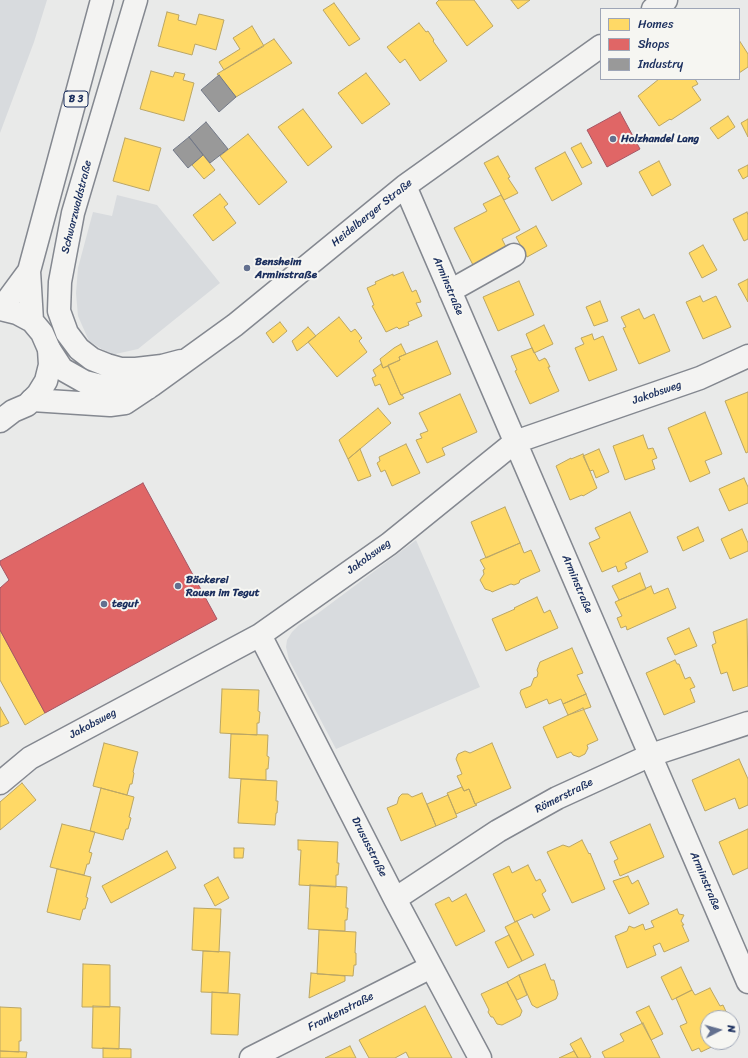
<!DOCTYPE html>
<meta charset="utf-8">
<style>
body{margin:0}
#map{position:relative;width:748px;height:1058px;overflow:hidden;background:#e9eae9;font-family:Sriracha,sans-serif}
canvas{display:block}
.legend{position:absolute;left:600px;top:8px;width:140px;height:72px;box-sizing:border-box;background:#f6f6f2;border:1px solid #9ea6b7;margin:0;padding:5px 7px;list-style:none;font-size:12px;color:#1b2f5e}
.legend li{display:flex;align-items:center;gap:8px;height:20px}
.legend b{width:20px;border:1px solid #9ea6b7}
.north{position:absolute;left:700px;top:1010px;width:40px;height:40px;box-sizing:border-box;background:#f6f6f2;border:1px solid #9ea6b7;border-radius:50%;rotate:84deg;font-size:11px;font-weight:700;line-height:16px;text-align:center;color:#1b2f5e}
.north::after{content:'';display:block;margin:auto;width:14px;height:18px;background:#63708f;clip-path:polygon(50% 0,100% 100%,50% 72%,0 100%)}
</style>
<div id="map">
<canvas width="748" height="1058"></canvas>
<ul class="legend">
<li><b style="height:11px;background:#ffd966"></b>Homes</li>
<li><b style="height:11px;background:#e06666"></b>Shops</li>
<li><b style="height:11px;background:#999"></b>Industry</li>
</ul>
<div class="north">N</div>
</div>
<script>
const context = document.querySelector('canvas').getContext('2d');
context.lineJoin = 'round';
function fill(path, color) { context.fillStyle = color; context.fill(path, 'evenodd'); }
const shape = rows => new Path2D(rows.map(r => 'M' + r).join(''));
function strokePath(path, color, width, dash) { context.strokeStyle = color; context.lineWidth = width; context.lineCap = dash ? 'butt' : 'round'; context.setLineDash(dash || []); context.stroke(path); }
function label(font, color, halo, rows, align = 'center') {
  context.font = font + ' Sriracha,sans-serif'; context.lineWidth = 4; context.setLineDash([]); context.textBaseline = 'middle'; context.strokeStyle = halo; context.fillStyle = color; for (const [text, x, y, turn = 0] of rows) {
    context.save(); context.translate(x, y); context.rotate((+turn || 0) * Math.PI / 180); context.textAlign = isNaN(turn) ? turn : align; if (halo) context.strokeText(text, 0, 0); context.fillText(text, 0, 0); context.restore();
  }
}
const green = shape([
 [0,0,47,0,34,42,0,133],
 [117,195,157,205,220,283,138,349,111,355,89,341,78,316,76,293,78,268,93,212,112,216],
 [416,540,480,687,336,749,289,660,286,647,287,640,292,632,299,625,317,614]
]);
const homes = shape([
 [439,0,474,0,493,26,467,46,436,3,439,0],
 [511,0,530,0,518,9,511,0],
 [334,3,360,39,349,46,323,10,334,3],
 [167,12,179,15,178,20,196,25,199,14,224,20,216,50,195,44,192,55,158,46,167,12],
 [419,23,426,32,428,31,434,40,433,41,447,61,420,81,405,59,400,63,387,47,419,23],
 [252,26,264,46,224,70,219,62,240,49,233,38,252,26],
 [274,39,292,63,236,97,217,74,274,39],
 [739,40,748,54,748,67,739,73,739,40],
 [151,71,173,77,175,72,185,74,183,80,194,83,184,121,140,109,151,71],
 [366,73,390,104,362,124,338,93,366,73],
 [659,79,695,79,698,84,692,87,701,100,671,120,670,119,659,126,638,96,659,79],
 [303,109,332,147,308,166,278,127,303,109],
 [728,116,735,127,718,139,710,128,728,116],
 [748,119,748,137,741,123,748,119],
 [248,134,287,182,259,205,220,156,248,134],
 [125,138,161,148,149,191,113,181,125,138],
 [581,143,592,163,582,168,571,148,581,143],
 [565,152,582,184,552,201,535,168,565,152],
 [203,155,215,170,204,179,192,165,203,155],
 [498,156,510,177,508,178,518,193,504,200,484,163,498,156],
 [659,161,671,185,652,196,639,172,659,161],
 [748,165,748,176,743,179,738,170,748,165],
 [220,194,228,204,224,207,236,223,213,241,193,215,220,194],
 [501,195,520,230,502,239,506,247,473,265,454,228,487,211,483,204,501,195],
 [747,212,748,215,748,239,744,241,733,219,747,212],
 [536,226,547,246,527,257,516,237,536,226],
 [703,245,717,270,702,278,689,253,703,245],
 [403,272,412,292,416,290,421,302,416,303,422,316,408,322,409,325,399,329,397,327,386,332,372,306,374,305,367,288,376,284,375,282,393,274,393,276,403,272],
 [748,279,748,302,738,284,748,279],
 [519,281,534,315,498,331,483,297,519,281],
 [700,296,703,302,716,296,731,327,703,339,686,302,700,296],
 [600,301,608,321,594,326,586,307,600,301],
 [639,309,644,319,654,314,670,351,639,364,623,328,626,327,621,317,639,309],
 [339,317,351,332,355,329,362,338,359,341,367,352,337,377,308,342,339,317],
 [280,322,287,331,273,343,266,333,280,322],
 [544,325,553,344,534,353,526,334,544,325],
 [308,327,316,336,297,351,292,341,308,327],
 [592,334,594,340,603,336,617,370,589,381,575,348,584,344,581,338,592,334],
 [437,341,451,374,401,395,388,365,400,360,399,357,437,341],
 [401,344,406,354,399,357,400,360,383,368,380,359,394,348,401,344],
 [532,348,539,361,545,358,545,359,546,359,550,367,548,367,559,391,530,404,515,371,517,370,511,356,532,348],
 [381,364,383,368,388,366,401,395,402,395,404,398,389,405,380,384,375,386,372,378,376,376,373,370,381,364],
 [748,392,748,452,746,453,725,401,748,392],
 [460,394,477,432,442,448,445,455,427,463,416,440,422,438,420,434,428,431,419,413,460,394],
 [378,408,391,423,348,459,339,440,378,408],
 [705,412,722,454,705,461,710,473,690,482,668,428,705,412],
 [643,435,648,449,653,448,657,458,652,460,655,469,625,480,613,446,643,435],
 [406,444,420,473,392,486,385,470,381,472,377,463,380,461,379,457,406,444],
 [360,449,371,476,358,481,348,459,360,449],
 [599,449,609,472,596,478,593,470,590,471,583,456,599,449],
 [583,454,597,488,583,496,582,495,570,500,556,466,571,458,571,459,583,454],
 [744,478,748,487,748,503,729,511,719,489,744,478],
 [505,507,520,543,486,558,471,522,505,507],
 [630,512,648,552,625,563,627,568,618,572,616,566,602,572,589,543,600,538,595,528,630,512],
 [698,527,704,541,683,551,677,537,698,527],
 [742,529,748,543,748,551,730,559,721,539,742,529],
 [520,543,524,553,531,550,540,571,520,580,519,583,514,585,511,584,492,592,491,591,485,589,480,580,484,574,483,570,485,569,480,560,520,543],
 [640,573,646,589,619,600,612,586,640,573],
 [651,586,654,594,668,588,676,608,627,630,626,626,621,628,617,618,622,616,615,602,651,586],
 [537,597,544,613,550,610,558,628,506,651,492,619,515,609,514,608,537,597],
 [747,619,748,686,733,691,727,672,721,674,712,645,716,643,713,632,747,619],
 [689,628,697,646,675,655,667,638,689,628],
 [0,630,45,713,25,725,0,680,0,630],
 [572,648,583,673,577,675,586,694,563,704,561,699,549,704,547,699,526,708,520,693,521,690,531,686,534,678,537,677,538,673,537,670,540,662,572,648],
 [675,660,677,664,679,664,685,679,690,677,695,687,690,689,695,702,664,715,646,673,675,660],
 [222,689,259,690,258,711,260,712,259,723,257,723,257,735,220,733,222,689],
 [586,694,591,707,568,715,563,704,586,694],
 [0,707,9,723,0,727,0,707],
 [583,708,598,740,587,745,588,748,585,754,579,757,573,755,571,752,557,758,543,727,583,708],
 [231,734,268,735,267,756,269,757,268,769,266,769,266,780,229,778,231,734],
 [104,743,138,752,133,772,134,773,132,784,130,784,127,795,93,786,104,743],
 [492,743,511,788,475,804,469,789,464,791,457,776,462,774,456,759,458,754,465,751,470,753,492,743],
 [739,759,748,779,748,805,739,809,735,798,705,811,692,780,739,759],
 [241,779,277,781,276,801,278,801,277,813,276,813,275,825,238,823,241,779],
 [22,783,36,800,0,830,0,802,22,783],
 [462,787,464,791,469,789,475,804,477,805,456,814,447,793,462,787],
 [101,788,134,797,129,817,131,818,128,829,126,829,123,840,90,831,101,788],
 [422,793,436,826,401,841,387,808,397,804,399,797,402,794,408,794,412,797,422,793],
 [448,795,457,817,436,826,427,804,448,795],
 [62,824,95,832,89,852,92,853,89,864,87,864,84,875,50,867,62,824],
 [650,824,664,857,620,876,614,861,618,859,610,842,650,824],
 [748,829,748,868,733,875,719,842,748,829],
 [298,840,338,842,337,863,339,863,338,875,336,875,336,887,299,885,301,850,298,850,298,840],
 [582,840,589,854,590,853,605,889,572,903,547,852,563,845,569,847,582,840],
 [234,848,244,848,243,858,234,858,234,848],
 [167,851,176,868,111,903,102,886,167,851],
 [528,865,536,881,540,879,546,891,542,894,550,910,534,918,532,914,515,922,493,874,509,866,512,873,528,865],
 [57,869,91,877,86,897,88,898,85,909,83,909,80,920,47,912,57,869],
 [628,876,632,884,638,880,649,904,629,914,613,881,628,876],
 [218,877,229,898,215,906,204,885,218,877],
 [310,885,347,887,346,908,348,908,347,920,345,920,345,931,308,929,310,885],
 [466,894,485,931,456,946,435,904,449,897,452,902,466,894],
 [194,908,221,909,219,952,192,950,194,908],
 [677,909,679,914,684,915,681,921,684,925,682,925,689,941,664,952,660,943,653,946,656,955,627,968,615,936,627,931,629,926,634,928,643,924,645,930,654,927,651,921,677,909],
 [517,921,534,955,522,961,505,927,517,921],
 [319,930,356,932,355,953,356,953,356,965,354,965,353,976,317,974,319,930],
 [509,935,522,961,508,968,495,942,509,935],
 [203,951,230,952,228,993,201,992,203,951],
 [83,964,110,965,110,1007,82,1007,83,964],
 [545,964,551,980,554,980,558,994,556,999,537,1008,532,1005,519,975,545,964],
 [681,967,692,990,672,1000,661,977,681,967],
 [311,973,345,976,345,981,309,998,311,973],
 [519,975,527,995,517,1000,507,982,519,975],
 [507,982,522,1011,520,1016,502,1025,497,1024,493,1017,491,1017,488,1012,489,1010,481,994,507,982],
 [710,988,720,1006,723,1005,729,1018,708,1018,708,1042,722,1042,701,1052,699,1048,692,1051,680,1026,687,1023,676,998,692,990,695,995,710,988],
 [212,992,240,994,238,1035,211,1034,212,992],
 [93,1006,120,1007,119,1049,92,1048,93,1006],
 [425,1006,452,1058,409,1058,406,1052,395,1058,369,1058,359,1040,425,1006],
 [649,1006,663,1034,651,1040,636,1012,649,1006],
 [0,1007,21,1008,21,1041,19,1041,19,1052,0,1051,0,1007],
 [643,1023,660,1058,605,1058,602,1052,624,1041,620,1034,643,1023],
 [581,1038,591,1057,589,1058,578,1058,570,1044,581,1038],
 [350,1046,356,1058,325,1058,350,1046],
 [103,1048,131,1049,131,1058,103,1058,103,1048],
 [0,1051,27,1052,26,1058,0,1058,0,1051],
 [574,1051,578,1058,559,1058,574,1051]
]);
const shops = shape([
 [620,112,640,149,607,167,587,130,620,112],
 [143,483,217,619,45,713,0,630,0,588,9,580,0,564,0,561,143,483]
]);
const industry = shape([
 [219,75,236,97,219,112,201,90,219,75],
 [206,122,228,149,210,163,189,137,206,122],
 [189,137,203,155,188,168,173,150,189,137]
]);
const minor = shape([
 [136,0,73,213,60,282,59,311,67,333,79,349,92,359,107,365,121,369,136,369,162,366,181,361],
 [653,9,666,0],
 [405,186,748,982],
 [450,291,514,255],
 [49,349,62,369,85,382,109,388,148,388],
 [32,400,110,405,125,403,152,385,235,325,405,186,601,46],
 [260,635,395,899,480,1058],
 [0,783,30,758,260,635,389,544,515,442,700,378,748,356],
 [395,899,498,831,557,798,651,755,748,723],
 [251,1058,431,967]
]);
const major = shape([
 [0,309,17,313,32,321,42,333,49,349,50,365,46,381,38,394,27,405,13,411,0,421],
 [1,309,29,271],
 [32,321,29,271,102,0]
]);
const markers = [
 [613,139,4,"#63708f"],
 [247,268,4,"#63708f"],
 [178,586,4,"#63708f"],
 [104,604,4,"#63708f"]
];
const shields = [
 [76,99,24]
];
const shieldNames = [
 ["B 3",76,99]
];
const poiNames = [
 ["Holzhandel Lang",621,139],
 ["Bensheim",255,262],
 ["Arminstraße",255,275],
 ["Bäckerei",186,580],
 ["Rauen im Tegut",186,593],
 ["tegut",112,604]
];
const streetNames = [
 ["Schwarzwaldstraße",77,207,-76],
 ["Heidelberger Straße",372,213,-39],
 ["Arminstraße",448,286,67],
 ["Jakobsweg",657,393,-19],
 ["Jakobsweg",369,557,-36],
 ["Arminstraße",577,584,67],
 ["Jakobsweg",93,724,-28],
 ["Römerstraße",564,796,-27],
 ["Drususstraße",369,847,63],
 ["Arminstraße",705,881,67],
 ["Frankenstraße",341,1012,-27]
];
fill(green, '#d8dbde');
fill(homes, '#ffd966');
strokePath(homes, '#bba664', 1);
fill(shops, '#e06666');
strokePath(shops, '#a55664', 1);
fill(industry, '#999');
strokePath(industry, '#737987', 1);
strokePath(minor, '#848890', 25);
strokePath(major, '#848890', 25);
strokePath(minor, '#f3f3f2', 22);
strokePath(major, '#f3f3f2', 22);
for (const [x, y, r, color] of markers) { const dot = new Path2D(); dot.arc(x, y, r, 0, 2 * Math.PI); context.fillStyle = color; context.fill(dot); strokePath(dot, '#f6f6f2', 1.5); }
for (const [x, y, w] of shields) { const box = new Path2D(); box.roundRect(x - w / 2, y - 8, w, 16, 3); context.fillStyle = '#f6f6f2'; context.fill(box); strokePath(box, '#1b2f5e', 1); }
label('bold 10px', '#1b2f5e', null, shieldNames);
label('bold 11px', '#1b2f5e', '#f6f6f2', poiNames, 'left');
label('11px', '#1b2f5e', '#f6f6f2', streetNames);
</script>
